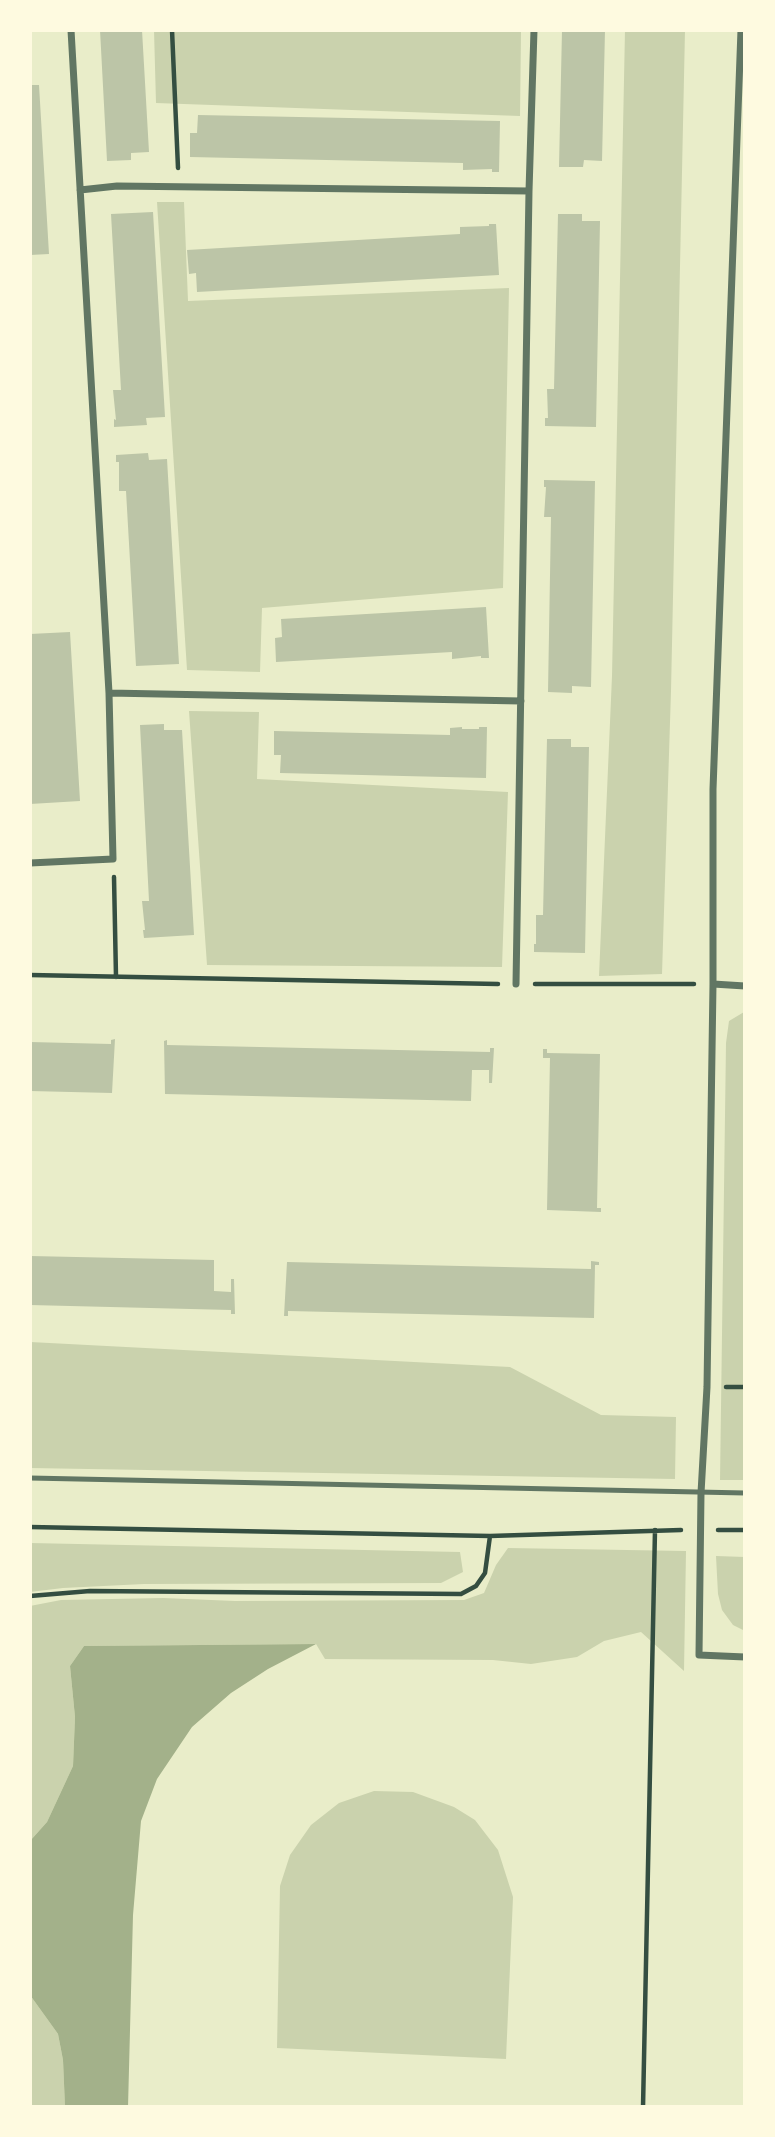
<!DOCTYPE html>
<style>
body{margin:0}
#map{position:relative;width:775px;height:2137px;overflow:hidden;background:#e9edc9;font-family:"Work Sans",sans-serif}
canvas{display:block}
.frame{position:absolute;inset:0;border:32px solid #fefae0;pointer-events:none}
</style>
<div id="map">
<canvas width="775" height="2137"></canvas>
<div class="frame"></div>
</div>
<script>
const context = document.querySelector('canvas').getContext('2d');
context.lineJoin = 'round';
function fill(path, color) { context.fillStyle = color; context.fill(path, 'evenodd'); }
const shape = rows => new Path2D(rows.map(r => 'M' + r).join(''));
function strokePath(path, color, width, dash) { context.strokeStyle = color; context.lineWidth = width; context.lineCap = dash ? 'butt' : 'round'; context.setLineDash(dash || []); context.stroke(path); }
const green = shape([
 [154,30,521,30,520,116,156,103],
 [625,30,685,30,671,691,662,974,599,976,612,676],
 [157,202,184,202,188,301,509,288,503,588,262,608,260,672,187,670],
 [189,711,259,712,257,779,508,792,502,967,207,965],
 [744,1012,745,1480,720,1480,726,1043,729,1021],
 [30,1342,510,1367,601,1415,676,1417,675,1479,30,1468],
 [30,1543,460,1552,463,1572,441,1583,144,1584,63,1588,30,1592],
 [508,1548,686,1551,684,1671,641,1632,604,1641,577,1657,531,1664,493,1660,325,1659,316,1644,84,1646,70,1666,75,1717,73,1766,47,1822,30,1841,30,1606,61,1600,163,1598,235,1601,464,1600,484,1593,496,1565],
 [716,1556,745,1557,745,1631,733,1625,722,1610,718,1594],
 [374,1791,413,1792,454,1807,475,1820,498,1850,513,1897,506,2059,277,2048,280,1886,290,1855,311,1825,339,1803],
 [30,1995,58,2034,63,2060,65,2107,30,2107]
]);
const water = shape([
 [316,1644,268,1669,231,1693,192,1727,157,1779,141,1821,133,1915,128,2107,65,2107,63,2060,58,2034,30,1995,30,1841,47,1822,73,1766,75,1717,70,1666,84,1646]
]);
const building = shape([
 [100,30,142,30,149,152,131,153,131,160,107,161],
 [562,30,605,30,602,161,584,160,583,167,559,167],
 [30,85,39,85,49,254,30,255],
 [198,115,500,121,499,172,492,172,492,169,463,170,463,163,190,157,190,133,197,133],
 [153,212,165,417,146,418,147,425,114,427,114,419,116,420,113,390,121,390,111,214],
 [558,214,582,214,582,221,600,221,596,427,545,426,545,418,548,418,547,389,554,389],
 [489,224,496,224,499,275,197,292,196,273,189,274,187,250,460,234,460,227,489,226],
 [148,453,149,460,167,459,179,664,136,666,126,491,119,491,119,462,116,462,116,455],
 [544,480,595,481,591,687,572,686,572,693,548,692,551,517,544,517,546,487,544,487],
 [486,607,489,658,481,658,481,656,452,659,452,652,276,662,275,638,282,637,281,619],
 [70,632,80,801,30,804,30,634],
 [164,724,164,730,182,730,194,935,144,938,143,930,145,930,142,901,149,901,140,725],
 [462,727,462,729,479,729,479,727,487,727,486,778,280,773,281,755,274,755,274,731,450,735,450,728],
 [547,739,571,739,571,747,589,747,585,953,534,952,534,944,536,944,536,915,543,915],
 [115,1039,112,1093,30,1091,30,1042,111,1044,111,1040],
 [167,1040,167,1045,490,1052,490,1048,494,1048,492,1083,489,1083,489,1070,472,1070,471,1101,165,1094,164,1041],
 [543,1049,547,1049,547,1053,600,1054,597,1208,601,1208,601,1212,547,1210,550,1058,543,1058],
 [30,1256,214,1260,214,1291,231,1292,231,1279,234,1279,235,1314,231,1314,231,1310,30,1305],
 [591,1261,599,1262,599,1265,595,1265,594,1318,288,1311,288,1316,284,1316,287,1262,591,1269]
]);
const path = shape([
 [172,30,178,168],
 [114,877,116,977],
 [30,975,498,984],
 [535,984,694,984],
 [726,1387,745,1387],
 [30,1527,490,1536,681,1530],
 [718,1530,745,1530],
 [30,1596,90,1591,461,1594,476,1586,485,1573,490,1536],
 [643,2107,655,1530]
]);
const service = shape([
 [30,1478,745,1493]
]);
const minor = shape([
 [741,30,713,789,713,984,707,1387,701,1493,699,1655,745,1657],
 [80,190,117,186,529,191],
 [109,693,521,701],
 [30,863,113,859,109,693,71,30],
 [516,984,529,191,534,30],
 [713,984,745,986]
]);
fill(green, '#cad2ad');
fill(water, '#a3b18a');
fill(building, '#bcc5a7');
strokePath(path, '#344e41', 4.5);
strokePath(service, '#617663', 5);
strokePath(minor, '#617663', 7);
</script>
